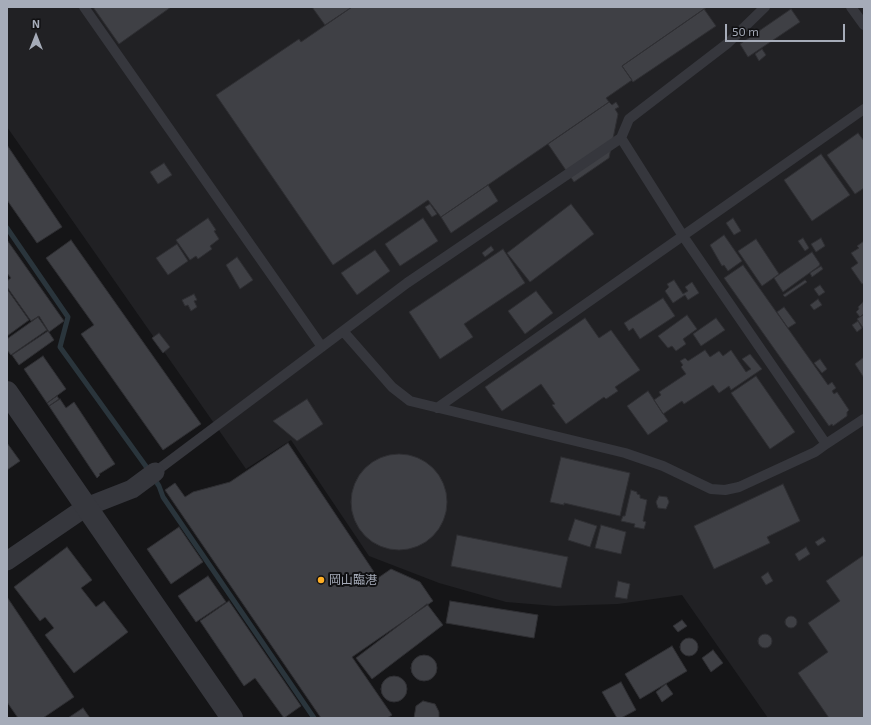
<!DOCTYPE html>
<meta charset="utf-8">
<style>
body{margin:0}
#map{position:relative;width:871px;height:725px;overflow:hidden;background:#151517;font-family:"Exo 2",sans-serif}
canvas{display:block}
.frame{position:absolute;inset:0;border:8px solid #a6acb9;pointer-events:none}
.north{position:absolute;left:16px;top:16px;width:40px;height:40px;-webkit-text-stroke:3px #101012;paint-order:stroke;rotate:0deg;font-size:11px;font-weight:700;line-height:16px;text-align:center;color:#a6acb9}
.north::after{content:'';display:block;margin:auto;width:14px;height:18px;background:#a6acb9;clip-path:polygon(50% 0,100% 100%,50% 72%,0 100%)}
.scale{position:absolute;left:725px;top:24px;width:120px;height:18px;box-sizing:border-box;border:2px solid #a6acb9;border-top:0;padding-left:5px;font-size:12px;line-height:14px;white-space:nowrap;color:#a6acb9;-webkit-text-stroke:3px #101012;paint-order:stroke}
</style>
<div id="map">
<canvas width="871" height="725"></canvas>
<div class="frame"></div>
<div class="north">N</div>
<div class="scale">50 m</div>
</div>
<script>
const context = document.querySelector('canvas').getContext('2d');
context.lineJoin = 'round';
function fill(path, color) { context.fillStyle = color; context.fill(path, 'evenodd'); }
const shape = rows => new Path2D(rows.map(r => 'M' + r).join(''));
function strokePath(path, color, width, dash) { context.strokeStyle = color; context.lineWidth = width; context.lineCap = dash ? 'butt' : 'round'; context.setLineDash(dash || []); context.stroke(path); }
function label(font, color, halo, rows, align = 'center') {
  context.font = font + ' "Exo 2","Noto Sans JP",sans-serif'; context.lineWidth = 4; context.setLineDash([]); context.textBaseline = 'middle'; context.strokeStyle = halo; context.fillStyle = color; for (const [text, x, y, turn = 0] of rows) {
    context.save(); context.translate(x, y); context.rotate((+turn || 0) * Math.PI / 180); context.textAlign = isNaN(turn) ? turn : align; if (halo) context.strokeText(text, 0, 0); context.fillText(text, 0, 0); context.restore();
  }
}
const built = shape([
 [7,7,864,7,864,718,768,718,682,595,618,604,555,606,506,602,439,583,369,556,291,440,246,469,7,127]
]);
const stream = shape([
 [7,228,68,317,60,347,145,465,159,486,163,497,314,718]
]);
const building = shape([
 [93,7,171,7,119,44,93,7],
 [312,7,352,7,325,25,312,7],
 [352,7,707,7,622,66,632,80,606,98,609,102,441,217,428,200,333,265,216,95,299,39,301,42,352,7],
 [704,9,716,26,633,82,622,66,704,9],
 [791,9,800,22,748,57,740,44,791,9],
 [762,49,766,55,759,61,755,54,762,49],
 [609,102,612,105,616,102,619,107,615,109,618,114,609,158,574,182,548,144,609,102],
 [858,133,864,141,864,188,855,194,827,155,858,133],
 [7,145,62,227,37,243,7,200,7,145],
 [821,154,850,195,812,221,784,180,821,154],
 [164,163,172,175,158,184,150,172,164,163],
 [488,185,498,201,451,233,441,217,488,185],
 [430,204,437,214,432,217,425,207,430,204],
 [571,204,594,234,530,282,507,253,571,204],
 [208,218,216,230,214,231,219,239,210,246,212,249,198,259,196,256,190,260,176,240,208,218],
 [423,218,438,241,400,266,385,244,423,218],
 [733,218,741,231,734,235,726,223,733,218],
 [724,235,742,261,728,271,724,265,722,266,710,245,724,235],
 [803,238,809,248,805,251,798,241,803,238],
 [821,238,825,246,816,252,811,244,821,238],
 [756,239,779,274,762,286,738,251,756,239],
 [7,240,64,321,49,332,39,316,31,321,7,287,7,281,11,278,7,273,7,240],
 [71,240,201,424,163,450,81,334,94,325,46,258,71,240],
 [864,241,864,283,862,284,851,268,858,263,851,253,859,248,857,246,864,241],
 [177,244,188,261,168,275,156,258,177,244],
 [491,246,494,250,485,257,482,253,491,246],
 [503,249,525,283,464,324,473,337,440,359,409,312,503,249],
 [375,250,390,271,357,295,341,273,375,250],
 [812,252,820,264,819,266,783,292,774,278,812,252],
 [237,257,253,280,240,289,226,265,237,257],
 [743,265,828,385,832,382,836,388,832,391,834,394,837,392,849,410,847,412,847,416,833,426,832,424,829,426,724,278,743,265],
 [821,266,823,269,812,277,810,273,821,266],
 [674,280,683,294,688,291,685,287,692,282,699,293,688,300,685,295,673,303,665,291,669,287,667,284,674,280],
 [805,280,807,282,785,297,783,295,805,280],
 [820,285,825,292,819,296,814,289,820,285],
 [7,289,29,320,7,336,7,289],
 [536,291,553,313,525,334,508,311,536,291],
 [194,294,197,300,194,301,197,307,191,311,188,305,185,306,182,300,194,294],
 [663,298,675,316,640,339,633,328,629,331,624,323,663,298],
 [818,299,822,305,814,310,810,305,818,299],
 [863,302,864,314,860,317,856,312,859,309,858,307,863,302],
 [784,307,796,323,788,328,777,312,784,307],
 [864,314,864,329,857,319,864,314],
 [687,315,697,329,683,339,686,344,676,351,672,346,668,348,658,336,687,315],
 [38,317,47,330,11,355,7,350,7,339,38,317],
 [585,318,599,338,611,330,640,370,615,387,618,391,606,399,604,397,566,424,552,405,555,404,541,384,502,411,485,387,585,318],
 [716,318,725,330,701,346,693,334,716,318],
 [858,321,862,328,857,332,852,325,858,321],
 [48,331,54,340,19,365,12,355,48,331],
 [159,333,170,347,163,353,152,338,159,333],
 [705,350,710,357,719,351,723,356,731,350,746,372,751,369,742,359,750,354,762,369,731,390,729,386,719,393,713,385,684,404,682,401,663,414,654,400,661,395,659,392,686,374,681,367,683,365,680,361,685,358,688,361,705,350],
 [43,356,66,389,47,403,24,369,43,356],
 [864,357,864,378,855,364,864,357],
 [820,359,827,369,822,373,814,363,820,359],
 [756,376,795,432,770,449,731,393,756,376],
 [648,391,668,421,648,435,627,406,648,391],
 [57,396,59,399,49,406,47,403,57,396],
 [60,399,66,408,74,402,115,464,99,474,100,475,97,478,49,406,60,399],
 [307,399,323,424,297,441,273,421,307,399],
 [7,443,20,461,7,470,7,443],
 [288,443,378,578,391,569,420,582,433,601,352,657,392,715,387,718,321,718,165,490,175,483,185,497,193,492,230,482,288,443],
 '351 502a48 48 0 1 1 96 0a48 48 0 1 1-96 0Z',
 [561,457,630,473,620,516,564,503,564,505,550,502,561,457],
 [783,484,800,521,767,537,770,543,714,569,694,526,783,484],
 [631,490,637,492,637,494,640,495,640,498,647,500,643,521,646,522,644,529,634,527,635,524,621,521,623,516,625,516,631,490],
 [659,496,667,497,669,502,666,509,658,508,656,502,659,496],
 [575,519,597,526,590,547,568,540,575,519],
 [601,525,626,532,621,554,595,548,601,525],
 [179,527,203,562,171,584,147,549,179,527],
 [457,535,568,557,561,588,451,566,457,535],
 [823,537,826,541,818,546,815,542,823,537],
 [67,547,92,580,81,588,96,607,104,601,128,632,74,673,45,635,54,628,45,617,40,621,14,587,67,547],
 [806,547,810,554,799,561,795,554,806,547],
 [864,555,864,718,829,718,798,673,828,652,808,623,840,601,826,581,864,555],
 [768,572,773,581,766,585,761,577,768,572],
 [208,576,226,602,196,622,178,596,208,576],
 [618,581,630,584,627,599,615,597,618,581],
 [7,597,74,697,43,718,18,718,7,702,7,597],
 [229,601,301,706,284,718,255,678,244,686,200,621,229,601],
 [450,601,538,615,534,638,446,623,450,601],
 [427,604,443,625,372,679,356,658,427,604],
 '785 622a6 6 0 1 1 12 0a6 6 0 1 1-12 0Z',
 [682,620,687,626,678,632,673,626,682,620],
 '758 641a7 7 0 1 1 14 0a7 7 0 1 1-14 0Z',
 '680 647a9 9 0 1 1 18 0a9 9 0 1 1-18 0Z',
 [672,646,687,671,640,699,625,674,672,646],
 [713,650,723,663,711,672,702,658,713,650],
 '411 668a13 13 0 1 1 26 0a13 13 0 1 1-26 0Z',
 '381 689a13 13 0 1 1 26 0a13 13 0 1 1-26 0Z',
 [621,682,636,710,621,718,617,718,602,692,621,682],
 [666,684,673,694,662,702,656,692,666,684],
 [423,701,435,704,439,712,439,718,414,718,416,706,423,701],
 [83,708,90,718,68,718,83,708]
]);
const service = shape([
 [84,7,322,347],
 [851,7,864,25],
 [621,138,683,236,826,444,864,419],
 [343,331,392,387,410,401,625,453,663,466,711,489,725,490,739,487,815,452,826,444],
 [437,408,864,109],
 [155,472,407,283,621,138,629,119,728,43,765,7]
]);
const minor = shape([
 [7,561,86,507,132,489,155,472]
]);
const tertiary = shape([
 [7,392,232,718]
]);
const markers = [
 [321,580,4,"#ffaf25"]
];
const poiNames = [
 ["岡山臨港",329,580]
];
fill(built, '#212124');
strokePath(stream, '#2a353c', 5);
fill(building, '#3f4045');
strokePath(building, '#2f2f33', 1);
strokePath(service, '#36373d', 10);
strokePath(minor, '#36373d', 19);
strokePath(tertiary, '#36373d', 22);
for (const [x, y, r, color] of markers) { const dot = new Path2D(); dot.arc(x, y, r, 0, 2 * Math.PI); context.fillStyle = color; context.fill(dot); strokePath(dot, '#101012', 1.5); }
label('12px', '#a6acb9', '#101012', poiNames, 'left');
</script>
